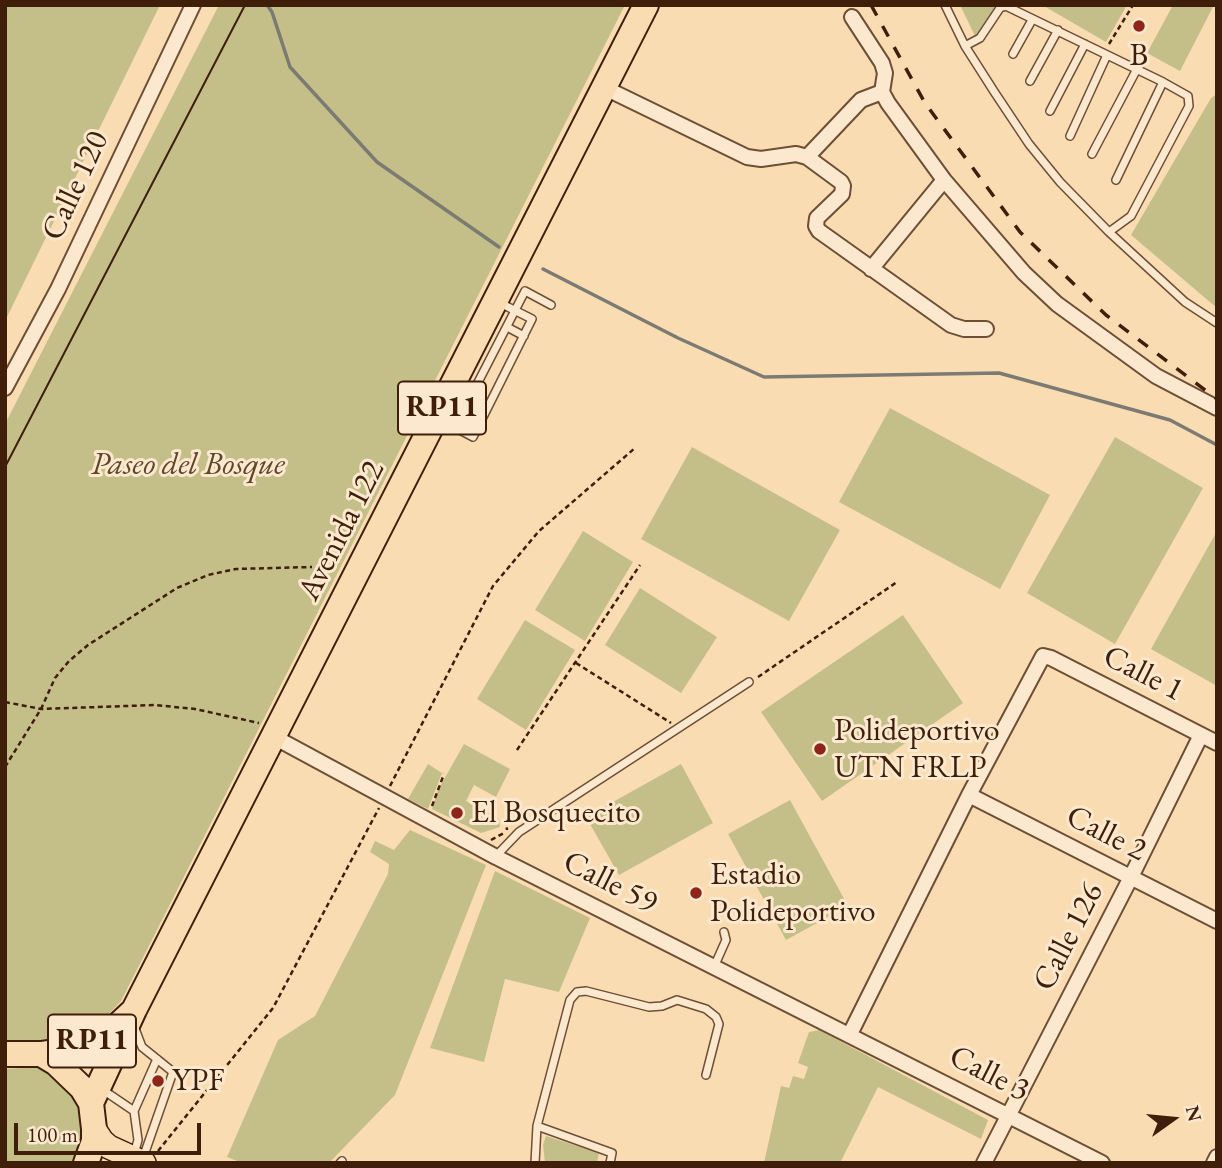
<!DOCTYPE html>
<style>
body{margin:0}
#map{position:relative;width:1222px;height:1168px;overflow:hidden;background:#fadcb3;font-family:"EB Garamond",serif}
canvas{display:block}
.frame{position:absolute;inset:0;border:7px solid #3f1f0a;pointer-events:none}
.north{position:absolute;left:1138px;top:1084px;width:70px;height:70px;-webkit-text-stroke:5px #fce8ce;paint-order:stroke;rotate:75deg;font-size:19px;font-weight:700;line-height:28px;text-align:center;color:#3f1f0a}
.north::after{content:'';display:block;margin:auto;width:24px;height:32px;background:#3f1f0a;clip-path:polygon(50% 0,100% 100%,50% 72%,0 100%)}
.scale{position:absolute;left:14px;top:1123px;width:187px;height:32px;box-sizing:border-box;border:4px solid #3f1f0a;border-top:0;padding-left:9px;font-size:21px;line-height:24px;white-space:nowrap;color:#3f1f0a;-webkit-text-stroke:5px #fce8ce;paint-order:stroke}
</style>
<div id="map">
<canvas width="1222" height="1168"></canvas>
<div class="frame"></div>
<div class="north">N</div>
<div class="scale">100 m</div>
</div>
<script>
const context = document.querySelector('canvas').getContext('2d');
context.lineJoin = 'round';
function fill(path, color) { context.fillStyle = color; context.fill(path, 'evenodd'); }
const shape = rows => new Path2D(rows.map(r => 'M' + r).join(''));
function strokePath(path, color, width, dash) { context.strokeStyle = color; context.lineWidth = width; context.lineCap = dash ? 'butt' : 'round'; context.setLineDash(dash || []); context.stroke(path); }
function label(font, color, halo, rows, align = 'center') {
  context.font = font + ' "EB Garamond",serif'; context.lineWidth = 6; context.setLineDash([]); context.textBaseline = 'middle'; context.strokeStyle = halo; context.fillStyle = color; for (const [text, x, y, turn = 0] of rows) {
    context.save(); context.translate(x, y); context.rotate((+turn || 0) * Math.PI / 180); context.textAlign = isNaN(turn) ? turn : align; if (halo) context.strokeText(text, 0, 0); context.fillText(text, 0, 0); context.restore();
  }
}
const green = shape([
 [5,5,160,5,5,321],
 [219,5,625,5,121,1001,87,1037,55,1042,5,1045,5,424],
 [960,5,995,5,986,25,975,36],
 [1042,5,1127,5,1106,42],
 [1173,5,1214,5,1180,71,1147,53],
 [1217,94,1217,308,1131,235,1211,98],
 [890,408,1050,495,1000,589,839,502],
 [1115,437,1203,488,1115,644,1027,593],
 [692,447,840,530,789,621,641,539],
 [583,531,633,562,585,641,535,610],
 [1217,531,1217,686,1151,649],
 [640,588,717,637,681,693,605,645],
 [903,615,963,703,822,801,761,712],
 [525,620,575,650,526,730,477,699],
 [464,744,510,769,496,797,474,785,466,801,499,819,500,827,481,833,432,809,438,790],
 [428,764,442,773,428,809,408,799],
 [681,764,713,823,619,875,586,817],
 [790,800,848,906,786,940,728,834],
 [410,830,486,865,395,1095,329,1163,242,1163,227,1157,278,1040,315,1016,388,874,389,864,370,852,375,841,394,850],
 [495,871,590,918,559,992,505,979,484,1062,430,1048],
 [819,1030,988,1120,981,1139,878,1087,840,1163,764,1163,781,1086,789,1088,793,1076,804,1079,808,1067,798,1063,809,1032],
 [38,1067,58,1077,76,1095,88,1138,77,1163,5,1163,5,1069],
 [546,1136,599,1153,597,1163,545,1163,543,1145]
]);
const stream = shape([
 [267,5,272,12,290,67,377,162,499,247],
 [543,269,678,338,764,377,999,373,1170,420,1217,445]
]);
const path = shape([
 [1109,44,1133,5],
 [576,663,671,723],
 [758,677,897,582],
 [5,702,41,709,155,705,195,709,259,723],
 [517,750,640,565],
 [5,767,41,709,55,678,69,661,88,645,177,588,208,575,236,569,312,567],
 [390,786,493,586,539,531,635,448],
 [432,806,444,774],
 [506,819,507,830],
 [491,840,504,833],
 [158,1151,273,1008,379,808]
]);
const service = shape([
 [945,5,965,46,995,93,1029,144,1060,182,1109,232,1185,302,1217,323],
 [965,46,980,38,1000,8,1006,6,1163,82,1188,96,1189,106,1131,216,1109,232],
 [1013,54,1032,20],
 [1030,81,1058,30],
 [1050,111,1085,44],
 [1070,136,1107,55],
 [1092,154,1137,69],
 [1116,180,1163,82],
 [507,327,524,336],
 [460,418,478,428],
 [441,420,473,437,532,319,500,303],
 [455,427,525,291,551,305],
 [496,856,519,832,749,682],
 [714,967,726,940,724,932],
 [134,1026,142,1047,173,1072,143,1158],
 [103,1090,134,1111],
 [537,1126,612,1153,610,1163],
 [134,1154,138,1140,134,1111,157,1059],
 [340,1163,342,1161],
 [535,1163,537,1126,570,1000,577,992,586,991,649,1007,662,1006,677,1000,706,1009,716,1017,719,1024,706,1075]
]);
const minor = shape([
 [852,17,882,63,885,73,882,92,888,103,944,180,1024,273,1057,304,1156,376,1217,408],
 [605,88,747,157,761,159,796,154,807,157,841,182,843,186,842,194,817,218,816,226,819,231,951,325,964,329,986,329],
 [807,157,861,100,882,92],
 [871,269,944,180],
 [5,388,58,289,193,5],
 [274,737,496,857,1102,1163],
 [969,795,1217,921],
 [850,1034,969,795,1043,656,1051,658,1217,743],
 [984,1163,1130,879,1201,735],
 [1214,1163,1217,1157]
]);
const primary = shape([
 [94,1129,102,1141,109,1147,144,1163]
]);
const trunk = shape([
 [5,1054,41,1054,56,1063,82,1088,91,1103,94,1129,94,1141,86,1163],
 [41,1054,67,1050,92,1041,115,1028,131,1013],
 [91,1103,134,1010,646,5]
]);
const tram = shape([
 [5,467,245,5]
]);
const rail = shape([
 [871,5,925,103,1020,232,1106,315,1217,399]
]);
const markers = [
 [1139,26,7,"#8f2418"],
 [820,749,7,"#8f2418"],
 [457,813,7,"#8f2418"],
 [696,893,7,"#8f2418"],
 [158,1081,7,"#8f2418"]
];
const shields = [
 [442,408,88],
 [92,1041,88]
];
const shieldNames = [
 ["RP11",442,408],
 ["RP11",92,1041]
];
const poiNames = [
 ["B",1139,56,"center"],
 ["Polideportivo",834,731],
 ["UTN FRLP",834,768],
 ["El Bosquecito",471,813],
 ["Estadio",710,875],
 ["Polideportivo",710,912],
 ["YPF",172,1081]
];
const streetNames = [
 ["Calle 120",76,186,-65],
 ["Avenida 122",342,531,-63],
 ["Calle 1",1143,674,27],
 ["Calle 2",1106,834,27],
 ["Calle 59",610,883,27],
 ["Calle 126",1069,937,-63],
 ["Calle 3",989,1074,27]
];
const parkNames = [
 ["Paseo del Bosque",188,465]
];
fill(green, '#c4bf89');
strokePath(stream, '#7c7b73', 3.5);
strokePath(service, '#6e4e34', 10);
strokePath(minor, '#6e4e34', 18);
strokePath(primary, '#3f1f0a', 26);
strokePath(trunk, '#3f1f0a', 28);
strokePath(path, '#3f1f0a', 2.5, [5, 3.5]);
strokePath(service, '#fce8ce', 7);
strokePath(minor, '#fce8ce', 14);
strokePath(primary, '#fadcb3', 23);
strokePath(trunk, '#fadcb3', 24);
strokePath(tram, '#3f1f0a', 2);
strokePath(rail, '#3f1f0a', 3.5, [12, 12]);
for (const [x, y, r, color] of markers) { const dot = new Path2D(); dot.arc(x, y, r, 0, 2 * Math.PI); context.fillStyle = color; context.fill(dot); strokePath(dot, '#fce8ce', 2.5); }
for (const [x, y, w] of shields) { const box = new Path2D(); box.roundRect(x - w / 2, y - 26.5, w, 53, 5); context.fillStyle = '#fce8ce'; context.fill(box); strokePath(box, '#3f1f0a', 2); }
label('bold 30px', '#3f1f0a', null, shieldNames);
label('32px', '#3f1f0a', '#fce8ce', poiNames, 'left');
label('32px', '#3f1f0a', '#fce8ce', streetNames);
label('italic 32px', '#60472a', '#fce8ce', parkNames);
</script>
